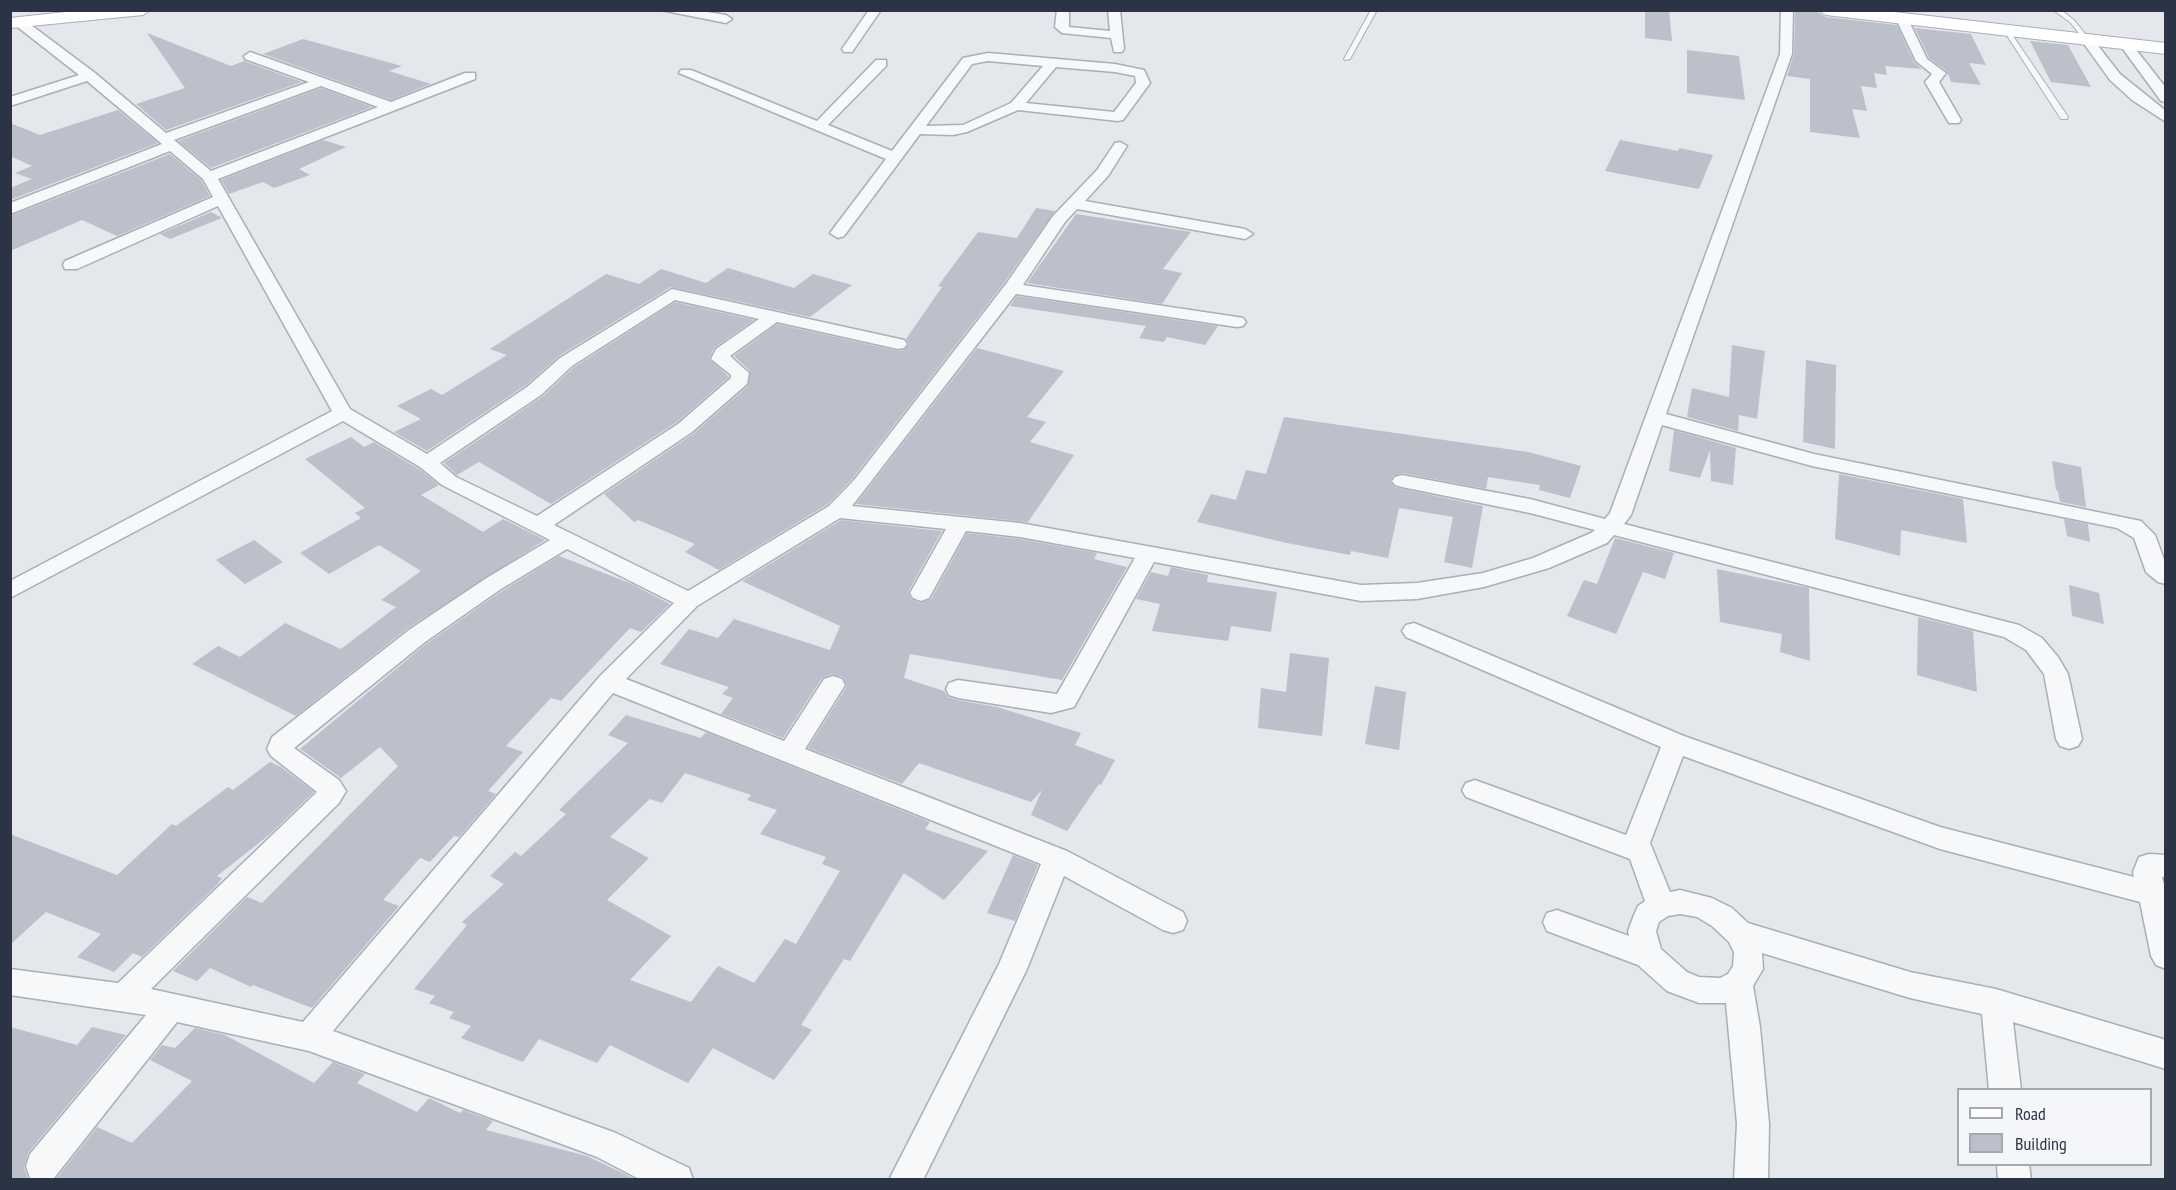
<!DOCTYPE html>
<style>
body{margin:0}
#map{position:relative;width:2176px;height:1190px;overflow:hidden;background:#e4e7ec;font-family:"PT Sans Narrow",sans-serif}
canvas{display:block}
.frame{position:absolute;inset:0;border:12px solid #2b3445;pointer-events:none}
.legend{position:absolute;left:1957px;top:1088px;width:195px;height:78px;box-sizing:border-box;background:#f4f6f9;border:2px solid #a4a8b1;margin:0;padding:8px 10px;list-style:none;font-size:18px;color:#2b3445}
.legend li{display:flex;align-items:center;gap:12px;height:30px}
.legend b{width:30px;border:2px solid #a4a8b1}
</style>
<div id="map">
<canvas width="2176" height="1190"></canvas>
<div class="frame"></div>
<ul class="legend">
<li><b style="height:8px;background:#fff"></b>Road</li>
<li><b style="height:16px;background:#bbc0ca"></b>Building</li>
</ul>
</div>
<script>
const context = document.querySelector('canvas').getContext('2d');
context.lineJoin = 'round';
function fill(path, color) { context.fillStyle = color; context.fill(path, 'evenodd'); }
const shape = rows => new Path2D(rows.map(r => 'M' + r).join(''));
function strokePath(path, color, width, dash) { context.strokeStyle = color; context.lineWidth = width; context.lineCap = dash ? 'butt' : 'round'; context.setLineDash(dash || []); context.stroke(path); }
const building = shape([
 [1645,10,1669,10,1672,41,1645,38],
 [1795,10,1816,11,1826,17,1897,25,1914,62,1922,69,1885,66,1887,75,1874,73,1877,88,1861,86,1867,111,1852,109,1860,138,1810,132,1810,79,1787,76,1794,54],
 [1915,28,1971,34,1986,65,1969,63,1981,85,1951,82,1947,71,1929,58],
 [147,33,231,66,244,61,302,82,166,130,136,104,185,88],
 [303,39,402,66,389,71,431,84,391,100,263,54],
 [2030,41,2068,45,2091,87,2051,82],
 [1687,50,1739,56,1745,100,1687,93],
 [321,88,372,107,211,168,178,141],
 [118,110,158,143,10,200,10,188,32,179,15,173,32,166,10,156,10,123,40,135],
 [323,140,346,147,299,169,310,175,274,188,263,182,229,194,221,180],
 [1620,140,1678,151,1679,148,1713,155,1699,189,1605,171],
 [170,154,201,180,210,196,117,236,82,220,10,251,10,216],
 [1036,208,1055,211,1004,283,853,478,828,504,719,570,685,552,695,544,638,520,634,522,604,494,693,434,748,386,750,371,734,356,777,324,898,351,904,350,909,344,906,339,942,287,938,286,978,232,1017,238],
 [211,212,222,218,170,239,160,234],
 [1076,214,1191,232,1163,269,1182,273,1162,304,1027,283],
 [728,268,794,288,813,274,852,285,810,317,671,287,559,356,526,385,427,451,394,432,421,419,397,406,431,389,442,395,507,355,490,349,606,274,639,284,661,269,706,283],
 [1017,296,1218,326,1205,345,1167,337,1164,342,1139,338,1146,326,1010,306],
 [675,302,754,320,714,348,709,359,729,377,677,422,551,504,479,462,457,475,444,463,542,397,573,368],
 [1732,345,1765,351,1757,419,1739,415,1738,431,1687,417,1692,388,1729,397],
 [977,348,1064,371,1027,417,1046,422,1030,442,1074,455,1028,522,856,504],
 [1806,360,1836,365,1835,449,1803,442],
 [1284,417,1528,452,1581,466,1570,498,1539,490,1540,485,1488,477,1486,489,1402,473,1393,476,1390,481,1394,487,1483,506,1472,568,1444,562,1453,517,1399,508,1388,558,1351,551,1350,555,1287,543,1197,522,1211,494,1236,500,1246,470,1266,474],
 [1674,430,1736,448,1733,485,1711,481,1710,450,1700,478,1669,471],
 [351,437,364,447,374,442,419,469,439,485,421,495,483,532,503,519,545,540,408,628,296,716,192,664,218,646,240,657,285,623,341,649,396,607,381,600,421,571,379,545,329,574,300,553,361,518,355,513,365,508,305,459],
 [2052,461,2081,467,2086,507,2060,502,2058,491,2056,490],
 [1839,474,1963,499,1967,543,1901,530,1900,556,1835,539],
 [2064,519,2088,524,2090,542,2067,536],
 [841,520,942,531,908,592,911,599,920,603,931,599,967,533,1020,539,1097,553,1094,559,1127,567,1062,680,910,654,904,678,944,691,948,697,957,700,997,707,1081,733,1075,745,1115,760,1101,785,1099,784,1067,831,1031,815,1042,790,1031,802,919,763,902,784,808,748,847,686,843,677,832,674,822,678,783,738,721,714,733,698,722,694,729,687,660,664,689,629,718,638,734,619,830,650,840,626,742,581],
 [1615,538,1674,553,1665,579,1643,572,1616,634,1567,616,1584,580,1597,584],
 [254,540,283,562,245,584,216,560],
 [559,556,630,583,670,604,641,632,630,628,561,701,551,698,506,746,523,752,488,791,496,794,459,837,454,836,430,862,420,858,383,900,399,906,312,1008,253,985,251,987,210,968,197,981,173,971,247,897,262,903,398,766,380,747,341,778,300,749,426,644,502,591],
 [1171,567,1208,575,1207,582,1277,592,1271,632,1231,626,1228,641,1152,631,1160,604,1136,599,1151,572,1168,576],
 [1717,569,1809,588,1810,661,1780,652,1782,634,1720,622],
 [2069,585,2099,593,2104,624,2072,616],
 [1918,617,1973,631,1977,692,1917,675],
 [1290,653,1329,658,1322,736,1258,728,1261,688,1286,692],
 [1375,686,1406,692,1399,750,1365,744],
 [626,715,701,738,706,732,930,822,925,829,988,851,944,900,904,873,850,961,844,959,801,1025,812,1030,774,1080,713,1048,688,1083,610,1045,597,1063,539,1039,523,1062,461,1038,471,1026,449,1018,454,1012,429,1003,435,996,414,989,467,925,462,922,504,884,490,876,515,852,521,856,566,814,559,810,628,743,608,735],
 [685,773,751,795,747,800,777,810,760,834,826,857,822,864,840,871,796,944,785,939,754,983,718,966,691,1002,630,980,671,936,607,900,649,858,610,837,650,799,662,803],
 [270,762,281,767,314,792,269,835,217,876,222,878,217,885,142,957,133,953,114,972,77,957,101,934,46,912,10,945,10,834,117,875,172,824,176,826,228,787,233,790],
 [1013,855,1038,865,1015,921,987,913],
 [10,1027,77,1045,92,1027,126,1035,28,1153,24,1167,28,1179,10,1179],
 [195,1028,225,1035,314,1083,333,1062,365,1074,357,1083,417,1112,429,1098,460,1113,463,1110,493,1121,486,1130,587,1156,635,1179,56,1179,97,1127,132,1143,192,1081,150,1060,162,1045,175,1048]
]);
const service = shape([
 [1371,10,1377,10,1350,59,1345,60,1344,59,1371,10],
 [2053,10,2061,10,2074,20,2090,40,2090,42,2086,42,2070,22,2053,10],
 [2005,30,2009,30,2068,117,2067,119,2061,119,2004,31,2005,30]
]);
const minor = shape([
 [661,10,694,10,726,15,732,19,726,23,661,10],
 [869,10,881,10,852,52,844,52,842,49,869,10],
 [1057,10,1069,10,1069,27,1110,31,1108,10,1120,10,1124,49,1122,52,1114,52,1111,38,1062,33,1055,27,1057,10],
 [1781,10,1793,10,1792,54,1666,414,1814,454,2141,521,2155,535,2166,565,2166,584,2158,582,2146,572,2134,538,2117,528,1812,466,1662,425,1631,515,1624,524,2019,625,2042,638,2058,657,2068,674,2082,739,2078,746,2069,749,2060,746,2056,739,2044,674,2026,650,2004,637,1614,535,1607,543,1549,568,1484,587,1417,599,1361,601,1154,562,1074,707,1051,713,958,698,949,695,946,689,949,683,958,680,1057,694,1135,558,1020,537,966,531,929,598,921,601,913,598,910,593,946,529,840,518,697,606,626,679,784,741,824,679,833,676,842,679,845,685,805,749,1067,851,1183,912,1187,921,1183,930,1173,933,1163,930,1064,876,1027,969,923,1180,889,1180,999,964,1041,864,613,693,333,1031,616,1133,689,1168,693,1180,641,1180,597,1157,309,1051,177,1022,54,1178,30,1178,26,1166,30,1154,146,1015,10,995,10,969,118,983,317,792,271,756,267,749,272,737,409,630,485,579,550,540,442,485,420,467,343,421,10,598,10,581,332,411,218,206,77,269,65,269,63,265,65,261,213,197,203,179,170,151,10,214,10,203,162,144,87,81,10,106,10,97,79,75,15,25,15,19,23,19,95,73,166,133,309,82,245,59,244,56,250,52,391,102,465,73,475,73,475,79,218,179,350,409,427,454,527,387,560,358,672,289,904,340,907,344,904,348,898,349,777,322,730,356,749,373,747,384,692,432,554,525,688,591,829,506,855,479,1006,284,1053,216,1097,170,1115,143,1120,142,1127,146,1108,176,1085,201,1245,229,1253,234,1245,239,1077,209,1065,222,1023,285,1237,317,1243,318,1246,322,1243,326,1237,327,1016,294,852,506,1020,523,1361,585,1417,583,1483,573,1533,558,1591,533,1595,530,1530,513,1402,487,1395,485,1392,481,1395,477,1402,475,1530,499,1605,519,1610,513,1780,54,1781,10],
 [321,86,378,107,211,171,174,140,321,86],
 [675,300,759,319,716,349,711,359,731,375,731,378,678,424,537,516,456,477,440,463,541,395,572,366,675,300],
 [567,549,674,603,600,676,303,1022,151,989,339,803,346,791,339,780,294,748,425,642,501,589,567,549],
 [1902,15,1908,19,1927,59,1946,73,1939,82,1961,120,1959,123,1949,123,1925,82,1932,74,1916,61,1896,19,1902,15],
 [2088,37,2092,38,2120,74,2166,111,2166,122,2132,100,2110,80,2082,41,2088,37],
 [2126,41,2130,42,2166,88,2166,102,2161,101,2120,45,2126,41],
 [988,53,1115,64,1144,70,1150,83,1123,120,1118,121,1018,110,967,132,953,135,920,134,844,236,838,238,830,233,886,159,679,73,681,70,691,70,817,121,876,60,886,60,886,66,828,125,892,151,963,58,988,53],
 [988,61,1043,66,1011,103,963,125,926,126,972,64,988,61],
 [1056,67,1115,72,1135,76,1136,83,1114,112,1026,103,1056,67],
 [1414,623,1684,736,1940,827,2134,877,2133,872,2139,857,2149,854,2166,855,2166,877,2162,877,2166,892,2166,969,2156,965,2151,956,2140,902,1940,849,1683,756,1650,843,1670,892,1680,890,1712,898,1732,908,1748,923,1910,972,1996,989,2166,1040,2166,1069,2013,1022,2021,1090,1989,1090,1982,1014,1910,998,1762,953,1763,969,1753,986,1760,1027,1769,1124,1768,1180,1734,1180,1737,1124,1726,1003,1699,1003,1667,991,1638,965,1547,931,1543,922,1547,913,1557,910,1629,936,1628,931,1634,915,1638,906,1645,901,1630,859,1466,797,1462,790,1466,783,1475,780,1626,835,1661,747,1406,637,1402,631,1406,625,1414,623],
 [1680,914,1697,917,1712,926,1729,942,1734,952,1733,966,1728,974,1720,978,1699,977,1687,972,1661,949,1656,931,1659,922,1668,916,1680,914],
 [1997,1164,2029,1164,2031,1180,1998,1180,1997,1164]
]);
const secondary = shape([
 [84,10,151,10,143,15,10,28,10,18,84,10],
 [1818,10,1877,10,2166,43,2166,54,1826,15,1818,10]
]);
fill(building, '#bbc0ca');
strokePath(service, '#a9aeb7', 2);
strokePath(minor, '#a9aeb7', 3);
strokePath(secondary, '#a9aeb7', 2);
fill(service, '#f7f8fa');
fill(minor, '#f7f8fa');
fill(secondary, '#fff');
</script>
